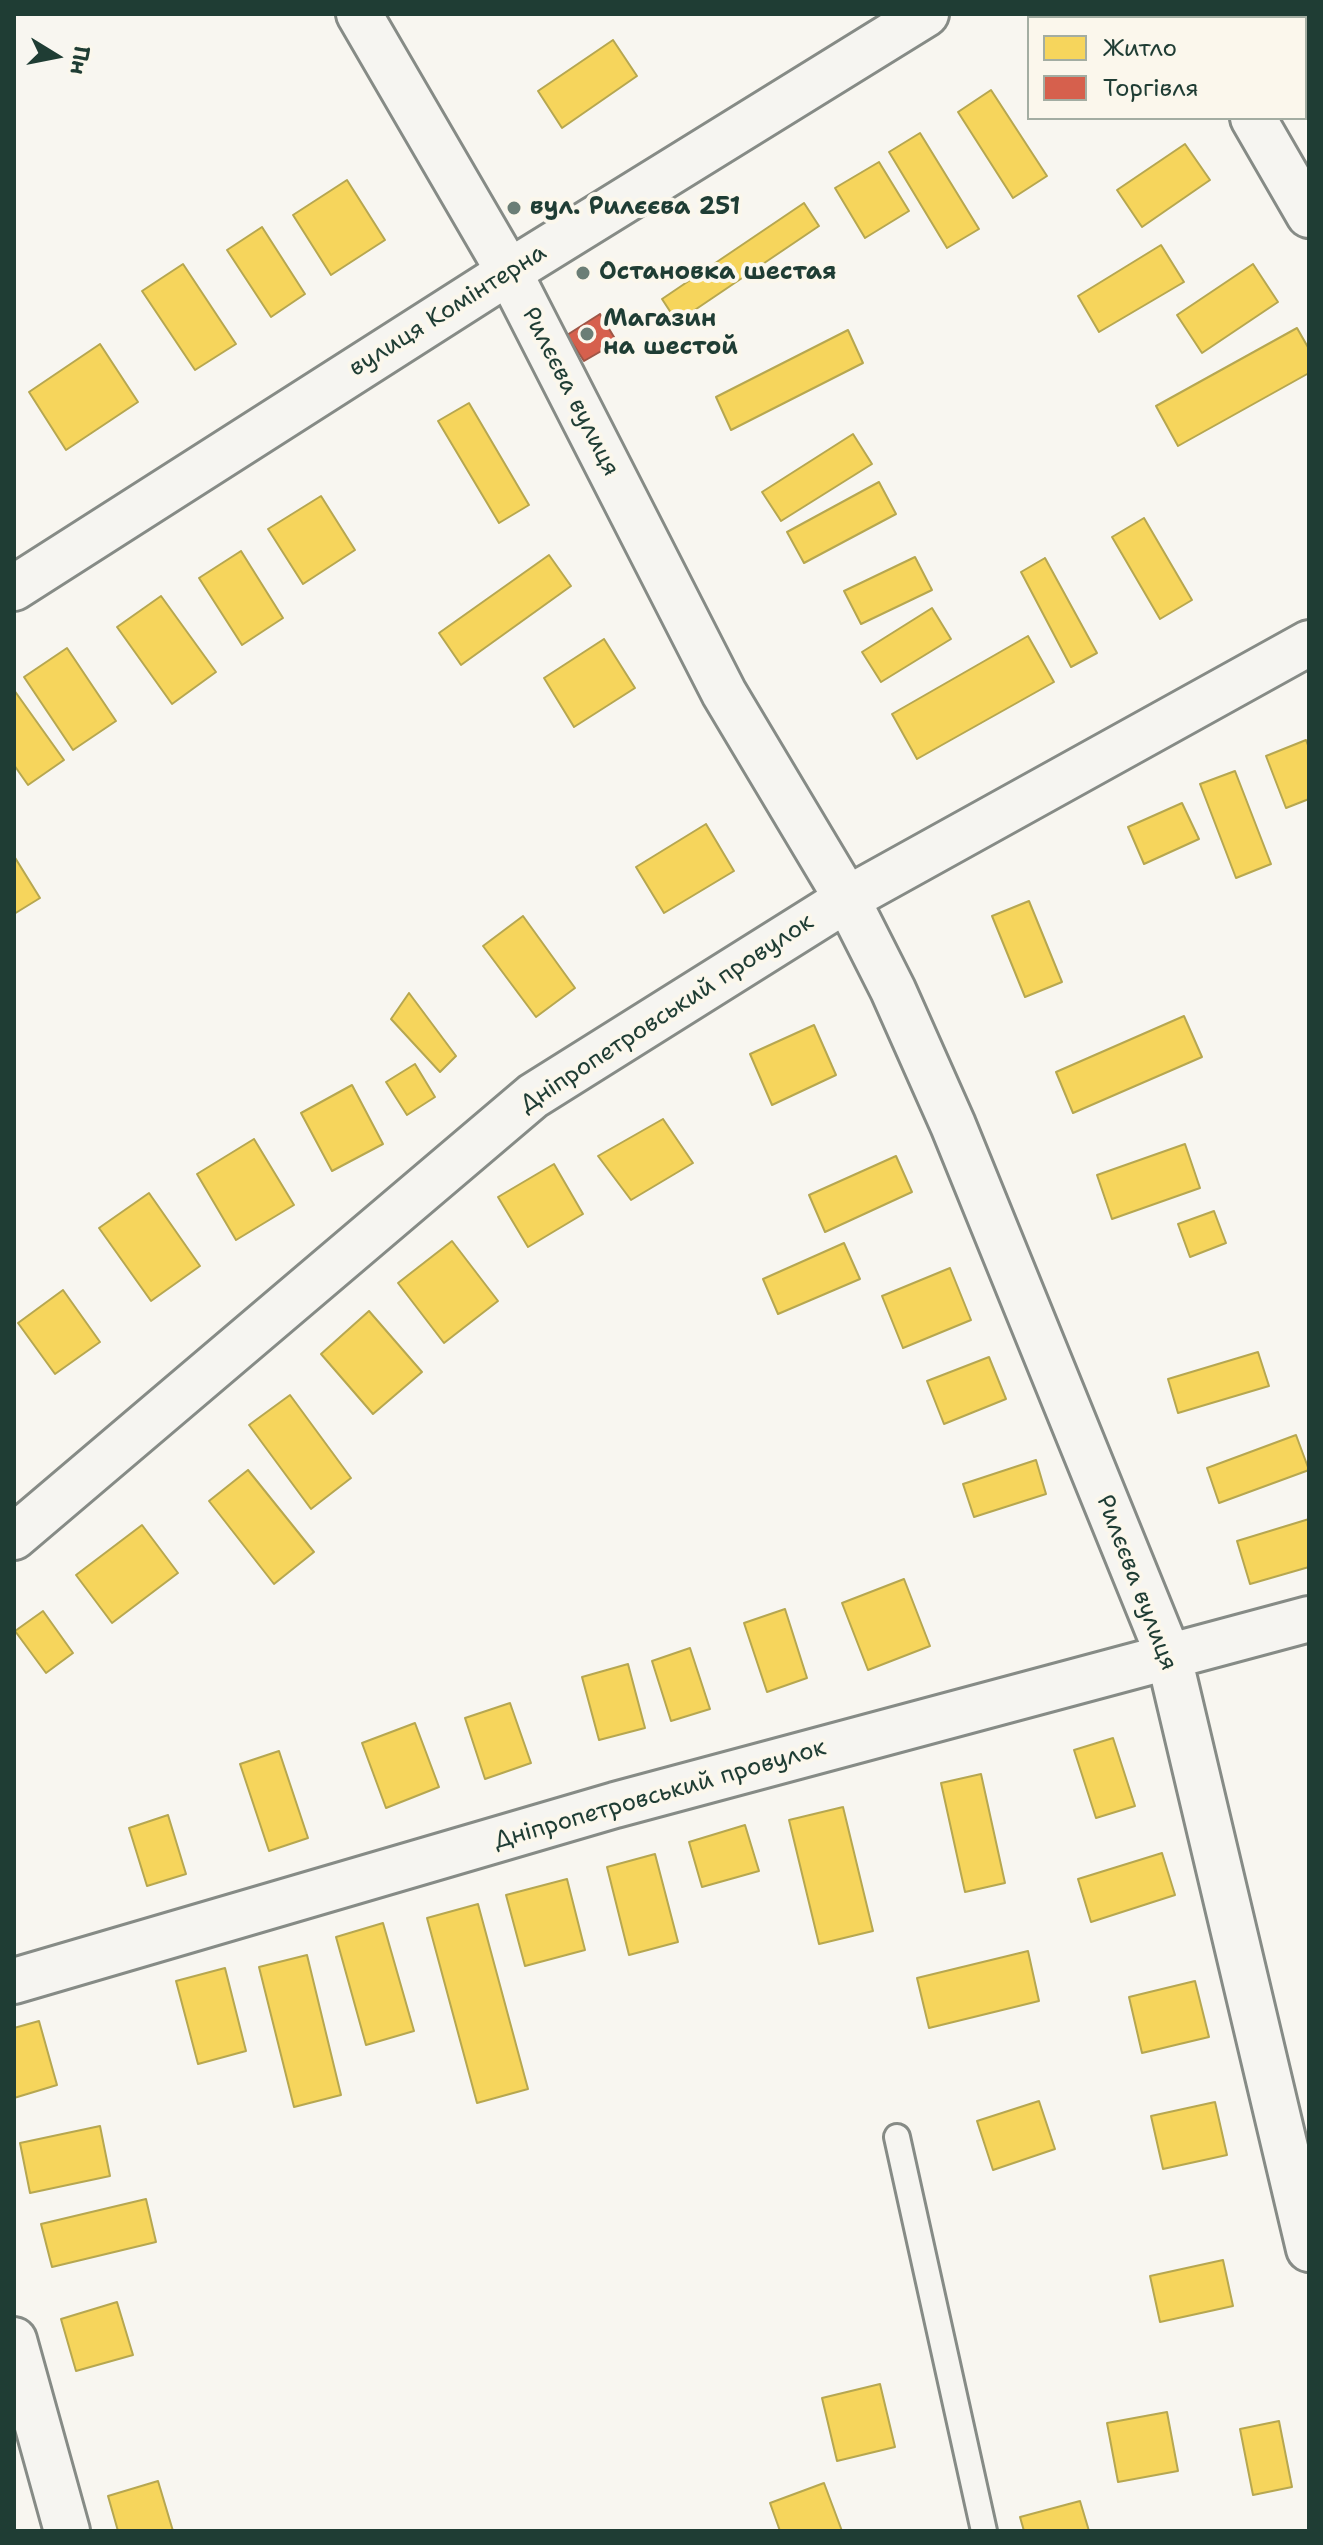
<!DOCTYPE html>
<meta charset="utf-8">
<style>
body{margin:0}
#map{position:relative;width:1323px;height:2545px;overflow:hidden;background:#f8f6f0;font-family:"Shantell Sans",sans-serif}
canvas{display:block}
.frame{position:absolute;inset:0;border:16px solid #1f3d34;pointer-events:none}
.legend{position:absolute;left:1027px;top:16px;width:280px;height:104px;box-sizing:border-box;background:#fbf7ec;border:2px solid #a3ada2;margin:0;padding:10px 14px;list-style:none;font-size:24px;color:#1f3d34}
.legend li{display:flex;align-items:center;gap:16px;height:40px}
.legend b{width:40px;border:2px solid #a3ada2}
.north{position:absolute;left:16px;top:16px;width:80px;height:80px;-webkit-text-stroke:6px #fbf7ec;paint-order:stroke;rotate:100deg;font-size:22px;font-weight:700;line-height:32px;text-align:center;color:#1f3d34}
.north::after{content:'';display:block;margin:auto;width:28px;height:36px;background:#1f3d34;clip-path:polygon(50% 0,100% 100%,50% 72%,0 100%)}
</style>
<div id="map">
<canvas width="1323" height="2545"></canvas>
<div class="frame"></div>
<ul class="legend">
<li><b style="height:22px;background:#f6d55c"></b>Житло</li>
<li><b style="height:22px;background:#d6604d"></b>Торгівля</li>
</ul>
<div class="north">Пн</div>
</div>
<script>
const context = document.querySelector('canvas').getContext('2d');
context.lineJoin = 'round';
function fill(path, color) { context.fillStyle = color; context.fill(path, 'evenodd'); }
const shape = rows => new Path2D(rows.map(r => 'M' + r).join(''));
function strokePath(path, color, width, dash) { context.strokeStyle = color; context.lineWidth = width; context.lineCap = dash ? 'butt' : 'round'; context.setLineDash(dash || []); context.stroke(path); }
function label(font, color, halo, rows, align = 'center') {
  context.font = font + ' "Shantell Sans",sans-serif'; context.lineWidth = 8; context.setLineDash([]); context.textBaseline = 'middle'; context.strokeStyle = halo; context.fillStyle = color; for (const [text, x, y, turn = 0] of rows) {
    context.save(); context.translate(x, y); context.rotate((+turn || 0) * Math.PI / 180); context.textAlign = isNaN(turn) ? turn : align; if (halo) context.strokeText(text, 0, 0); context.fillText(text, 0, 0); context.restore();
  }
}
const homes = shape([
 [613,40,637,76,562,128,538,91,613,40],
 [991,90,1047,176,1013,198,958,112,991,90],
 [920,133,979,229,947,248,889,152,920,133],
 [1185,144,1210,180,1142,227,1117,190,1185,144],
 [879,162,909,211,865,238,835,188,879,162],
 [347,180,385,240,331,275,293,215,347,180],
 [804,203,819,226,677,322,662,299,804,203],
 [262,227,305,294,271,317,227,250,262,227],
 [1161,245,1184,282,1099,332,1078,296,1161,245],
 [183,264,236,344,195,370,142,291,183,264],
 [1253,264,1278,302,1202,353,1177,315,1253,264],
 [1297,328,1309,349,1309,373,1178,446,1156,406,1297,328],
 [848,330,863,363,731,430,716,397,848,330],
 [100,344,138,402,66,450,29,392,100,344],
 [469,403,529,505,499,523,438,421,469,403],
 [853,434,872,464,781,521,762,492,853,434],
 [879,482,896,514,804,563,787,532,879,482],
 [321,496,355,550,303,584,268,529,321,496],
 [1144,518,1192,600,1160,619,1112,537,1144,518],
 [241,551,283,618,242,645,199,578,241,551],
 [549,555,571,586,461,665,439,633,549,555],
 [915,557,932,590,861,624,844,591,915,557],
 [1045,558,1097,653,1071,667,1021,572,1045,558],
 [161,596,216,672,172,704,117,627,161,596],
 [932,608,951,639,881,682,862,652,932,608],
 [1028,636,1054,682,917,759,892,714,1028,636],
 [604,639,635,688,574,727,544,678,604,639],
 [67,648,116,721,73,750,24,677,67,648],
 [14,690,64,760,28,785,14,765,14,690],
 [1306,740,1309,748,1309,799,1286,808,1266,756,1306,740],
 [1235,771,1271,864,1236,878,1200,784,1235,771],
 [1182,803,1199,839,1144,864,1128,827,1182,803],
 [706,824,734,871,664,913,636,867,706,824],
 [14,856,40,898,14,914,14,856],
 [1029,901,1062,982,1025,997,992,916,1029,901],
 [523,916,575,988,536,1017,483,946,523,916],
 [409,993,456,1056,440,1072,391,1019,409,993],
 [1184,1016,1202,1057,1073,1113,1056,1072,1184,1016],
 [814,1025,836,1075,772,1105,750,1054,814,1025],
 [415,1064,435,1097,407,1115,386,1082,415,1064],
 [352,1085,383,1144,332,1171,301,1113,352,1085],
 [663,1119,693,1163,631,1200,598,1156,663,1119],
 [254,1139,294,1205,236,1240,197,1174,254,1139],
 [1185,1144,1200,1188,1112,1219,1097,1175,1185,1144],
 [896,1156,912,1192,825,1232,809,1195,896,1156],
 [554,1164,583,1214,528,1247,498,1197,554,1164],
 [149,1193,200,1266,151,1301,99,1228,149,1193],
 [1214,1211,1226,1243,1190,1257,1178,1224,1214,1211],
 [452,1241,498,1301,444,1343,398,1283,452,1241],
 [844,1243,860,1279,778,1314,763,1279,844,1243],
 [950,1268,971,1320,903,1348,882,1296,950,1268],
 [63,1290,100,1342,55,1374,18,1323,63,1290],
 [369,1311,422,1372,373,1414,321,1354,369,1311],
 [1258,1352,1269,1386,1178,1413,1168,1379,1258,1352],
 [989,1357,1006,1399,944,1424,927,1381,989,1357],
 [290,1395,351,1478,311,1509,249,1425,290,1395],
 [1296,1435,1309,1470,1219,1503,1207,1468,1296,1435],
 [1036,1460,1046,1494,974,1517,963,1484,1036,1460],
 [248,1470,314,1552,274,1584,209,1501,248,1470],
 [1309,1519,1309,1567,1250,1584,1237,1541,1309,1519],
 [142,1525,178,1573,112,1623,76,1575,142,1525],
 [904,1579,930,1646,868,1670,842,1603,904,1579],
 [785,1609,807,1678,767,1692,744,1623,785,1609],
 [43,1611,73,1653,46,1673,15,1631,43,1611],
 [690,1648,710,1709,671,1721,652,1661,690,1648],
 [628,1664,645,1728,599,1740,582,1677,628,1664],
 [510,1703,531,1763,485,1779,465,1718,510,1703],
 [415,1723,439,1787,386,1808,362,1743,415,1723],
 [1113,1738,1135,1806,1096,1818,1074,1750,1113,1738],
 [279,1751,308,1838,269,1851,240,1764,279,1751],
 [981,1774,1005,1883,965,1892,941,1783,981,1774],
 [843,1807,873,1931,819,1944,789,1820,843,1807],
 [168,1815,186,1874,147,1886,129,1828,168,1815],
 [745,1825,759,1871,702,1887,689,1842,745,1825],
 [1162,1853,1175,1895,1091,1922,1078,1879,1162,1853],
 [655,1854,678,1942,629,1955,607,1867,655,1854],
 [567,1879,585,1950,525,1966,506,1895,567,1879],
 [478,1904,528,2089,477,2103,427,1918,478,1904],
 [383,1923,414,2031,366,2045,336,1937,383,1923],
 [1028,1951,1039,2001,929,2028,917,1978,1028,1951],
 [307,1955,341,2095,294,2107,259,1967,307,1955],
 [225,1968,246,2051,198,2064,176,1981,225,1968],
 [1195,1981,1209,2037,1142,2053,1129,1997,1195,1981],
 [39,2021,57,2085,14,2098,14,2028,39,2021],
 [1039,2101,1055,2149,993,2170,977,2121,1039,2101],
 [1215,2102,1227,2155,1163,2169,1151,2116,1215,2102],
 [100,2126,110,2176,30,2193,20,2143,100,2126],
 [146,2199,156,2242,52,2267,41,2224,146,2199],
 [1223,2260,1233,2306,1160,2322,1150,2276,1223,2260],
 [117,2302,133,2355,76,2371,61,2319,117,2302],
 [880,2384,895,2447,837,2461,822,2398,880,2384],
 [1167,2412,1178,2471,1118,2482,1107,2423,1167,2412],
 [1279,2421,1292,2487,1253,2495,1240,2429,1279,2421],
 [158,2481,173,2531,118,2531,108,2496,158,2481],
 [824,2483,842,2531,780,2531,770,2503,824,2483],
 [1080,2501,1089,2531,1024,2531,1020,2517,1080,2501]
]);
const shops = shape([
 [600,314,617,342,584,361,567,335,600,314]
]);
const lane = shape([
 [897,2137,984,2531]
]);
const street = shape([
 [359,14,509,272,724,693,847,899,893,990,953,1125,1169,1657,1309,2249],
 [1193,14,1196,18],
 [1253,118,1309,215],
 [14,1537,533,1096,847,899,1309,643],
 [14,1981,615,1805,1309,1619],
 [14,2340,67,2531]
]);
const primary = shape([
 [14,588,509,272,926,14]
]);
const markers = [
 [514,208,8,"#6b7e76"],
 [583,273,8,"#6b7e76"],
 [587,334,8,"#6b7e76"]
];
const poiNames = [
 ["вул. Рилєєва 251",530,208],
 ["Остановка шестая",599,273],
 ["Магазин",603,320],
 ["на шестой",603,348]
];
const streetNames = [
 ["вулиця Комінтерна",448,311,-32],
 ["Рилєєва вулиця",570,392,63],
 ["Дніпропетровський провулок",667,1014,-33],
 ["Рилєєва вулиця",1136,1583,69],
 ["Дніпропетровський провулок",660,1795,-16]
];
fill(homes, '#f6d55c');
strokePath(homes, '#b6a750', 2);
fill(shops, '#d6604d');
strokePath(shops, '#9f5646', 2);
strokePath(lane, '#868b86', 30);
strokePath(street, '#868b86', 50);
strokePath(primary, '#868b86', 50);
strokePath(lane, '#f6f5f1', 24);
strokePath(street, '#f6f5f1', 44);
strokePath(primary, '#f6f5f1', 44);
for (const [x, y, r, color] of markers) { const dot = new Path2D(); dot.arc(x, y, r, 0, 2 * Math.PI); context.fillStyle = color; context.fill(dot); strokePath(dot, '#fbf7ec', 3); }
label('bold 24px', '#1f3d34', '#fbf7ec', poiNames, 'left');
label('24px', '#1f3d34', '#fbf7ec', streetNames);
</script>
